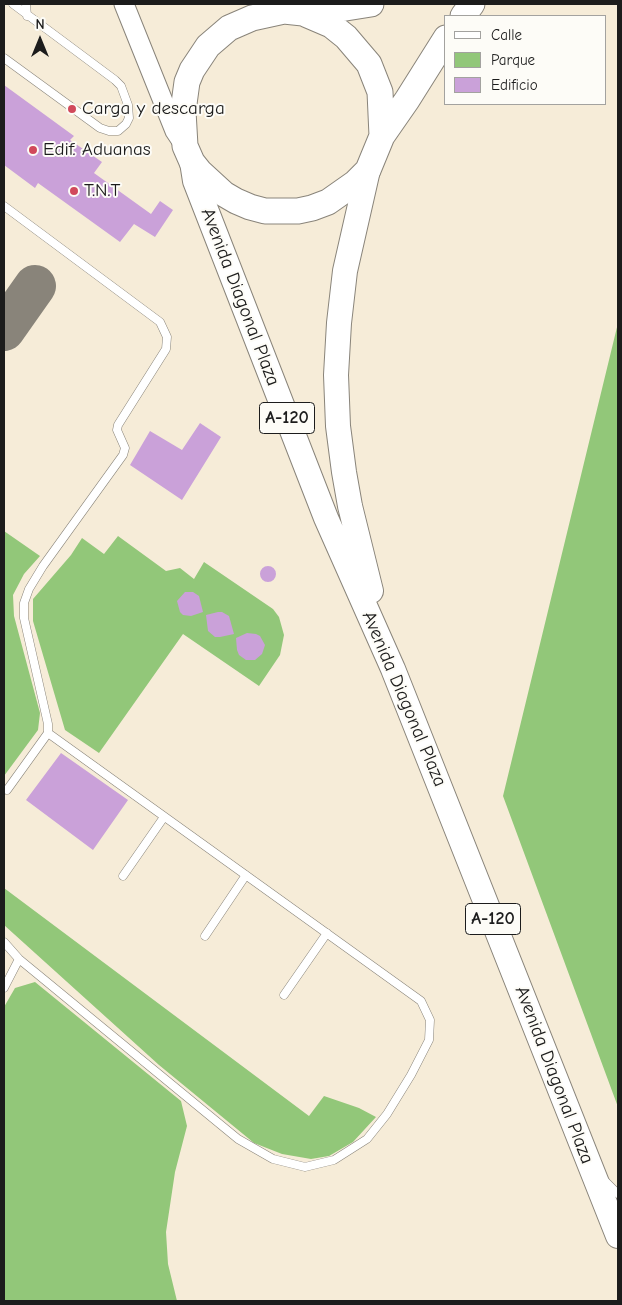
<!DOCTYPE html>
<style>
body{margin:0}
#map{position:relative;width:622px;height:1305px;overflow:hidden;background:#f6ecd8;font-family:"Comic Neue",sans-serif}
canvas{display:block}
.frame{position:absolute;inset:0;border:5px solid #1c1c1c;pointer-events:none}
.legend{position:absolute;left:444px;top:15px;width:162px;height:90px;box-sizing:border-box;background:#fdfcf7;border:1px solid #a3a29f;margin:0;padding:6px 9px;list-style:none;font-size:15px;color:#1c1c1c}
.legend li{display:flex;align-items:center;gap:10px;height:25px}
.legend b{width:25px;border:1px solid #a3a29f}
.north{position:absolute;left:15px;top:15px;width:50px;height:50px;-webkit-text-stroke:4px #fdfcf7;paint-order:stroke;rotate:0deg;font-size:14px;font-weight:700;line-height:20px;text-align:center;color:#1c1c1c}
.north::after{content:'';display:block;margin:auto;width:18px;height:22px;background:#1c1c1c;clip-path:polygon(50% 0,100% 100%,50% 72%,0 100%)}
</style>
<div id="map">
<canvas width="622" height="1305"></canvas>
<div class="frame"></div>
<ul class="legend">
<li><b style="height:6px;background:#fff"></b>Calle</li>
<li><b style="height:14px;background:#92c779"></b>Parque</li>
<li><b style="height:14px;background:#caa1d9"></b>Edificio</li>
</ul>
<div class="north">N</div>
</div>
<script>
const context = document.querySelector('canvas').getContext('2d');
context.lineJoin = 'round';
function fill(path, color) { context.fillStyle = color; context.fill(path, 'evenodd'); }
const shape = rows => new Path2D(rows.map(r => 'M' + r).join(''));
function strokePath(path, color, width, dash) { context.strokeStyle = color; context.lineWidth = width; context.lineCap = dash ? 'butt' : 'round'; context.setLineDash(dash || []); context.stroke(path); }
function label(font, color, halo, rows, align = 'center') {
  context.font = font + ' "Comic Neue",sans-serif'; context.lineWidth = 4; context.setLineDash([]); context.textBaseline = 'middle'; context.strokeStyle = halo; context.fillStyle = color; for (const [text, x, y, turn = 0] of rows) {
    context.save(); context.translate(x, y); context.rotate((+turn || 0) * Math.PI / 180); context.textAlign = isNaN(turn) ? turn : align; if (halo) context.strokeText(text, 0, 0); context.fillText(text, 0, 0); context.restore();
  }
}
const green = shape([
 [618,323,618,1107,503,796],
 [4,531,40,556,24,574,13,595,14,616,40,713,38,730,4,776],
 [118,536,166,571,180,568,194,579,204,562,273,609,279,617,284,635,280,655,259,686,183,634,99,753,65,730,33,621,33,599,71,555,82,538,104,554],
 [4,888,309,1116,324,1096,359,1108,376,1117,353,1142,329,1156,311,1159,282,1154,254,1143,159,1065,4,925],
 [35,982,181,1101,187,1126,175,1172,166,1232,168,1264,177,1301,4,1301,4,1007,15,988]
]);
const taxiway = shape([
 [4,330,35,286]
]);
const building = shape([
 [4,85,74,136,70,140,102,162,94,173,151,214,160,201,173,210,155,237,134,224,120,242,38,183,35,188,4,165],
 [200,423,221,437,182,500,130,465,150,431,182,450],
 '260 574a8 8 0 1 1 16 0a8 8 0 1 1-16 0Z',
 [185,592,193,592,199,596,203,612,191,616,183,615,180,612,177,601],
 [218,612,222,612,229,616,234,634,220,637,215,637,208,631,206,615],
 [247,633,256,634,260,636,265,645,262,654,255,660,246,660,239,655,237,650,236,638],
 [61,753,128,800,93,850,26,800]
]);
const service = shape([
 [26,4,27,16],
 [4,58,100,128,109,131,118,131,126,124,129,118,128,105,121,86,115,80,13,4],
 [4,206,160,322,167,337,166,349,118,425,117,430,125,448,123,455,43,566,29,589,24,603,24,618,48,724,48,733,7,790],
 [123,876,164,817],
 [205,936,246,875],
 [4,942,19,959,238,1139,273,1159,305,1167,334,1160,367,1139,387,1114,411,1075,429,1040,430,1020,421,1001,48,733],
 [4,988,19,959],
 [284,995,327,933],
 [604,1180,618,1194]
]);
const tertiary = shape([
 [124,4,175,131,183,143]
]);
const primary = shape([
 [192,162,195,181,326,518,393,669,618,1236],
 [368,170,345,271,339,323,336,375,338,426,344,472,350,506,371,591]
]);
const trunk = shape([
 [303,13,316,10,346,8,371,4],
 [463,16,472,4],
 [382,136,380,92,369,64,346,37,331,25,303,13,284,11,252,18,229,28,208,46,192,70,187,82,183,111,185,146,192,162,200,172,224,194,236,201,250,207,265,211,298,211,312,208,328,202,355,183,368,170,382,136,407,100,446,38]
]);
const markers = [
 [72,109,5,"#d1495b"],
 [33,150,5,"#d1495b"],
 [74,191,5,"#d1495b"]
];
const shields = [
 [287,418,55],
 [493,919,55]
];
const shieldNames = [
 ["A-120",287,418],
 ["A-120",493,919]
];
const poiNames = [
 ["Carga y descarga",82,109],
 ["Edif. Aduanas",43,150],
 ["T.N.T",84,191]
];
const streetNames = [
 ["Avenida Diagonal Plaza",240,297,69],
 ["Avenida Diagonal Plaza",404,699,67],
 ["Avenida Diagonal Plaza",554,1075,69]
];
fill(green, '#92c779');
strokePath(taxiway, '#89847a', 42);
fill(building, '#caa1d9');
strokePath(service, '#89847a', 9);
strokePath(tertiary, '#89847a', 21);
strokePath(primary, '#89847a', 26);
strokePath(trunk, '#89847a', 27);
strokePath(service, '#fff', 8);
strokePath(tertiary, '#fff', 19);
strokePath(primary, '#fff', 24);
strokePath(trunk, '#fff', 25);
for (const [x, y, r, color] of markers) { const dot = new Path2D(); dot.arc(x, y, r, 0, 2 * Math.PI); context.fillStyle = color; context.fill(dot); strokePath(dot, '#fdfcf7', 2); }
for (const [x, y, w] of shields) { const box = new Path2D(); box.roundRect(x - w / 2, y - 15.5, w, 31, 4); context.fillStyle = '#fdfcf7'; context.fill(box); strokePath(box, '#1c1c1c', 1); }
label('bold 18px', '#1c1c1c', null, shieldNames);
label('19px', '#1c1c1c', '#fdfcf7', poiNames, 'left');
label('19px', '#1c1c1c', '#fdfcf7', streetNames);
</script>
